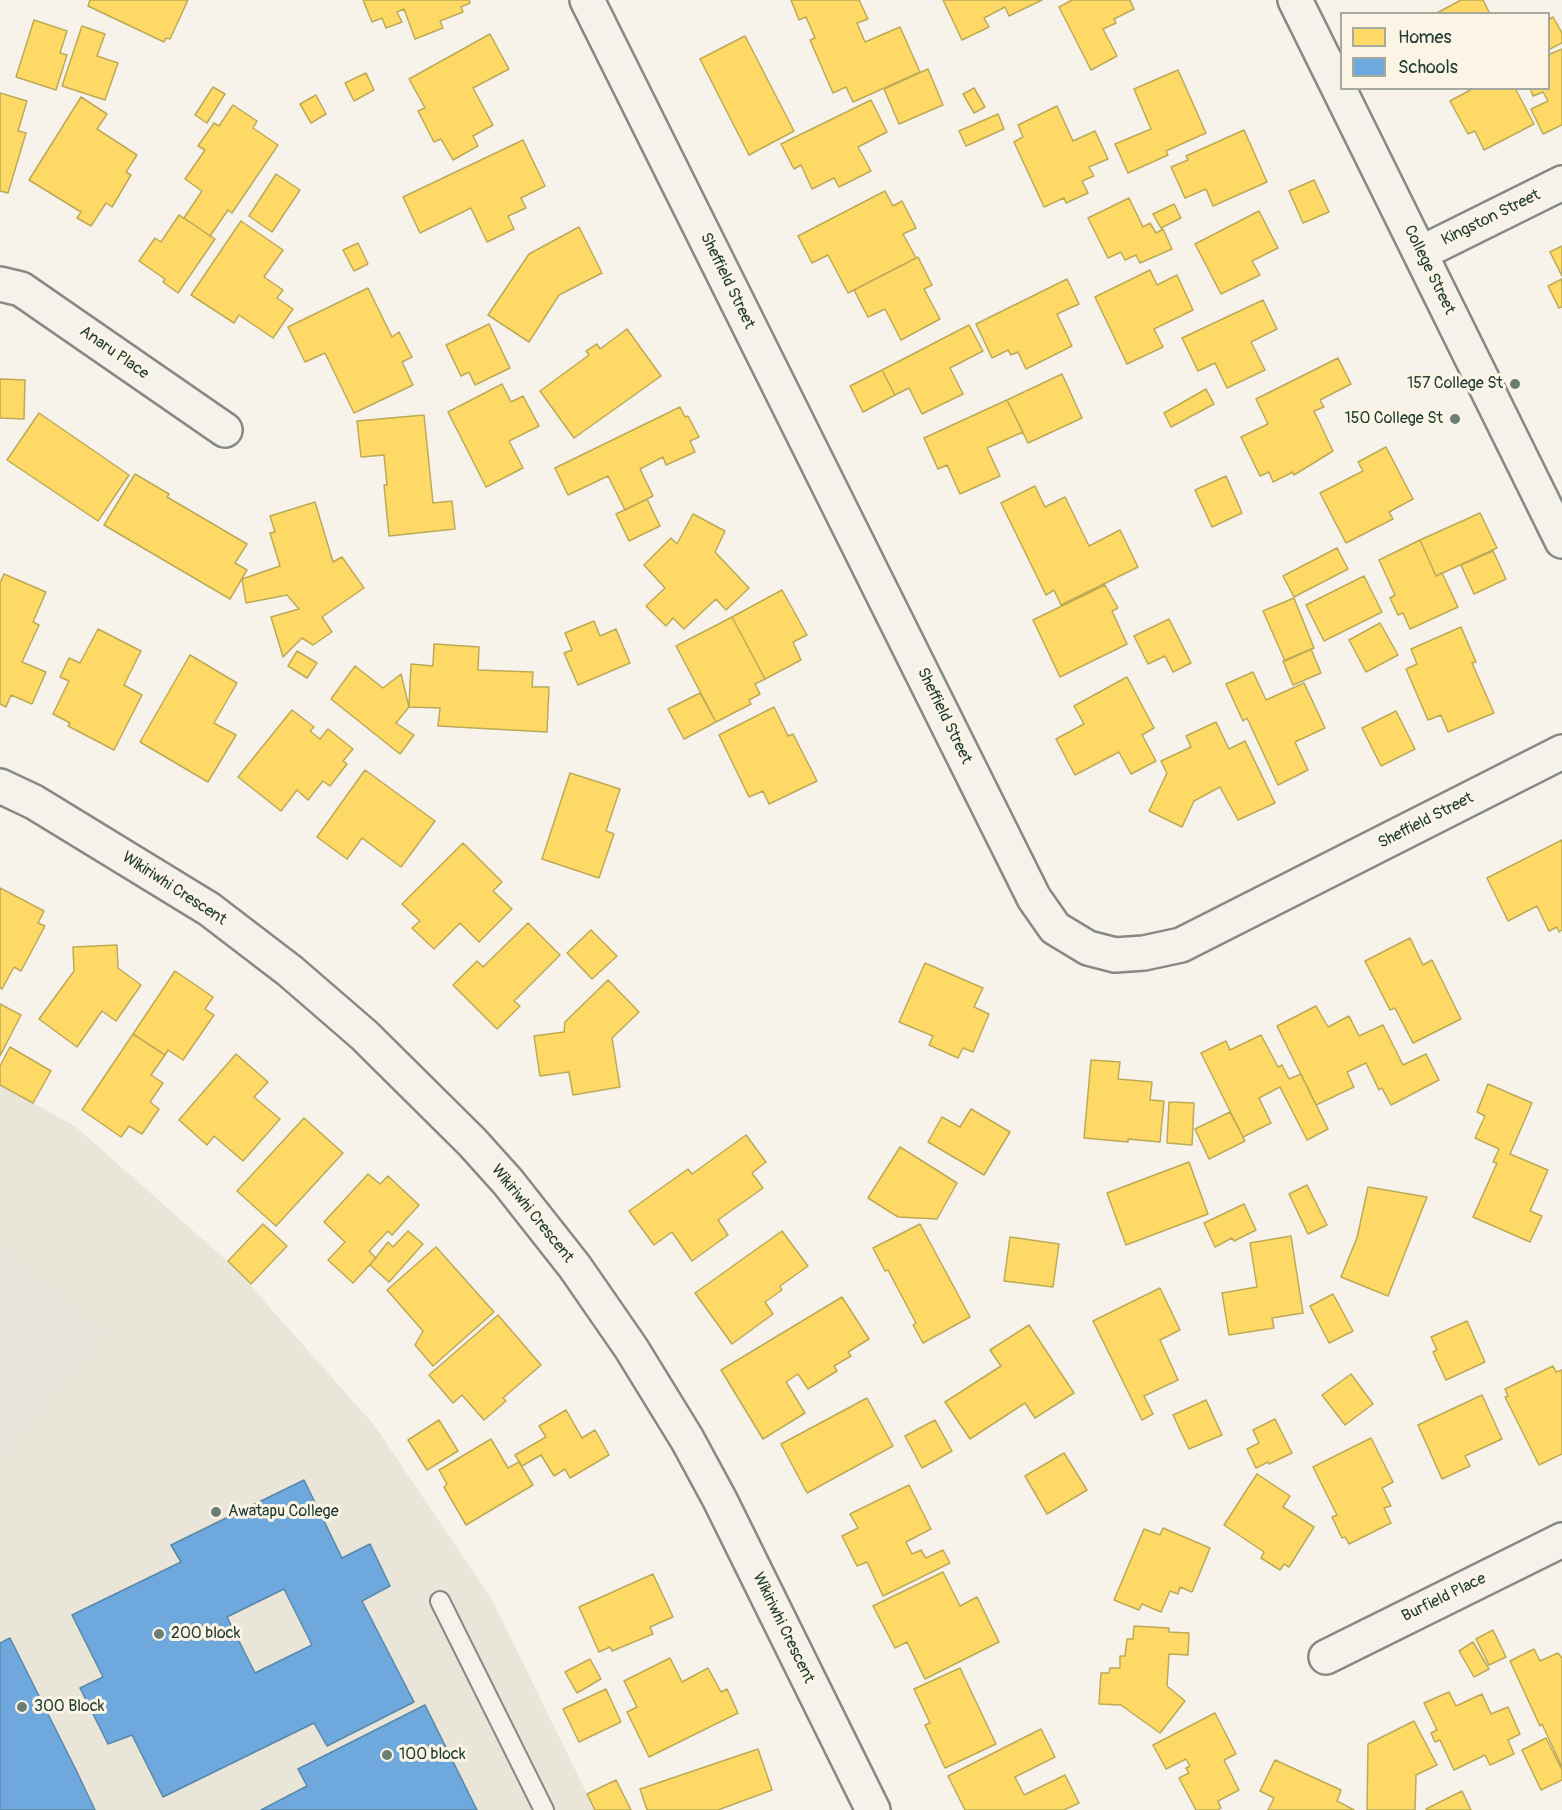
<!DOCTYPE html>
<style>
body{margin:0}
#map{position:relative;width:1562px;height:1810px;overflow:hidden;background:#f7f3ea;font-family:Pangolin,sans-serif}
canvas{display:block}
.legend{position:absolute;left:1340px;top:12px;width:210px;height:78px;box-sizing:border-box;background:#fcf5e5;border:2px solid #a4ab9e;margin:0;padding:8px 10px;list-style:none;font-size:18px;color:#1f3d34}
.legend li{display:flex;align-items:center;gap:12px;height:30px}
.legend b{width:30px;border:2px solid #a4ab9e}
</style>
<div id="map">
<canvas width="1562" height="1810"></canvas>
<ul class="legend">
<li><b style="height:16px;background:#ffd966"></b>Homes</li>
<li><b style="height:16px;background:#6fa8dc"></b>Schools</li>
</ul>
</div>
<script>
const context = document.querySelector('canvas').getContext('2d');
context.lineJoin = 'round';
function fill(path, color) { context.fillStyle = color; context.fill(path, 'evenodd'); }
const shape = rows => new Path2D(rows.map(r => 'M' + r).join(''));
function strokePath(path, color, width, dash) { context.strokeStyle = color; context.lineWidth = width; context.lineCap = dash ? 'butt' : 'round'; context.setLineDash(dash || []); context.stroke(path); }
function label(font, color, halo, rows, align = 'center') {
  context.font = font + ' Pangolin,sans-serif'; context.lineWidth = 6; context.setLineDash([]); context.textBaseline = 'middle'; context.strokeStyle = halo; context.fillStyle = color; for (const [text, x, y, turn = 0] of rows) {
    context.save(); context.translate(x, y); context.rotate((+turn || 0) * Math.PI / 180); context.textAlign = isNaN(turn) ? turn : align; if (halo) context.strokeText(text, 0, 0); context.fillText(text, 0, 0); context.restore();
  }
}
const built = shape([
 [0,1084,76,1127,234,1267,374,1425,491,1598,595,1810,0,1810]
]);
const green = shape([
 [0,1244,107,1332,0,1464]
]);
const homes = shape([
 [90,0,188,0,170,39,166,38,164,42,88,6,90,0],
 [363,0,469,0,470,3,461,7,463,12,440,21,443,28,415,39,404,9,397,12,402,22,386,28,382,18,372,22,363,0],
 [791,0,859,0,868,19,857,23,865,42,900,27,920,72,853,102,846,87,833,93,810,40,815,38,806,17,799,20,791,0],
 [943,0,1042,0,1009,16,1005,7,984,18,989,27,962,40,943,0],
 [1072,0,1130,0,1134,9,1114,19,1116,23,1103,29,1117,56,1091,70,1059,7,1072,0],
 [1461,0,1483,0,1490,14,1435,14,1461,0],
 [1553,17,1562,33,1562,43,1548,50,1548,20,1553,17],
 [34,20,67,31,60,53,67,55,56,90,16,77,34,20],
 [82,26,105,34,97,56,118,63,105,100,62,86,82,26],
 [490,34,509,69,473,88,493,125,473,136,478,146,453,160,441,139,434,142,418,111,425,108,409,79,490,34],
 [745,36,794,131,749,155,700,59,745,36],
 [1562,49,1562,125,1543,134,1531,109,1548,101,1543,92,1533,96,1530,88,1548,88,1548,55,1562,49],
 [928,69,943,105,899,124,884,89,928,69],
 [1178,70,1206,133,1166,151,1168,155,1128,173,1115,144,1151,129,1134,89,1178,70],
 [366,73,374,90,354,101,345,83,366,73],
 [213,87,225,94,207,123,195,115,213,87],
 [974,88,985,107,974,113,963,94,974,88],
 [1474,88,1515,88,1534,124,1484,150,1475,131,1468,134,1450,101,1474,88],
 [0,93,27,101,18,131,26,133,8,193,0,191,0,93],
 [316,95,326,114,311,123,300,104,316,95],
 [81,97,107,114,97,129,137,155,126,172,131,175,112,207,106,203,91,226,77,218,81,212,29,180,81,97],
 [871,100,887,132,858,147,871,171,839,187,834,178,812,189,801,165,794,169,781,144,871,100],
 [233,105,257,121,253,128,278,145,232,213,228,210,210,236,184,218,202,191,185,179,205,150,198,146,214,123,219,126,233,105],
 [1057,106,1073,141,1095,131,1108,159,1089,167,1094,176,1082,181,1088,193,1066,203,1064,198,1044,207,1014,142,1023,137,1018,125,1057,106],
 [998,114,1004,129,966,146,959,131,998,114],
 [1244,130,1267,182,1213,206,1206,189,1185,198,1171,167,1188,160,1186,156,1244,130],
 [523,140,545,186,521,198,526,208,508,216,514,229,487,242,471,208,420,233,403,197,523,140],
 [276,174,300,190,272,232,249,216,276,174],
 [1314,180,1329,212,1303,223,1289,191,1314,180],
 [885,191,893,206,902,201,916,228,903,234,916,258,848,293,828,255,812,263,798,236,885,191],
 [1129,198,1143,227,1150,223,1156,233,1163,229,1172,249,1140,263,1136,255,1125,260,1121,252,1108,258,1088,218,1129,198],
 [1174,204,1181,218,1161,228,1153,214,1174,204],
 [1259,211,1278,248,1252,261,1260,275,1221,294,1195,244,1259,211],
 [179,215,215,239,178,293,163,282,165,279,139,261,155,238,161,242,179,215],
 [241,221,283,250,264,277,283,290,277,298,293,309,273,338,239,315,234,323,191,295,241,221],
 [579,227,602,273,559,295,529,342,488,315,529,254,579,227],
 [358,243,368,264,354,271,343,250,358,243],
 [1562,246,1562,276,1550,252,1562,246],
 [918,257,932,285,924,289,940,319,901,340,885,309,868,317,854,290,918,257],
 [1150,270,1157,285,1177,275,1193,310,1154,329,1163,347,1127,364,1095,297,1150,270],
 [1067,279,1079,304,1057,314,1072,346,1026,369,1018,352,1011,355,1008,350,992,358,976,324,1067,279],
 [1562,279,1562,307,1559,308,1548,286,1562,279],
 [368,288,392,337,399,332,412,357,402,362,413,385,354,413,325,353,305,362,288,327,368,288],
 [1263,300,1277,329,1251,342,1265,370,1227,388,1215,363,1198,371,1182,338,1263,300],
 [489,324,510,368,475,385,469,372,461,376,446,345,489,324],
 [969,325,983,351,950,368,963,394,922,414,909,388,895,395,882,370,969,325],
 [627,329,661,376,574,438,540,391,589,355,586,351,597,344,600,349,627,329],
 [1338,358,1351,384,1320,400,1324,407,1314,411,1333,451,1294,475,1293,472,1273,482,1269,472,1260,476,1241,437,1268,424,1256,399,1338,358],
 [882,370,895,395,863,412,850,386,882,370],
 [1062,374,1082,418,1028,443,1007,400,1062,374],
 [0,379,25,380,24,419,0,418,0,379],
 [502,384,511,402,523,396,539,426,509,441,523,468,486,487,448,412,502,384],
 [1206,389,1214,404,1171,427,1164,413,1206,389],
 [1007,400,1023,432,987,448,1000,476,960,494,947,465,938,469,924,438,1007,400],
 [680,407,685,417,688,416,699,437,690,441,695,452,666,465,663,457,640,469,653,496,625,510,608,476,568,495,555,468,680,407],
 [39,413,129,475,98,521,7,460,39,413],
 [424,415,433,503,452,501,455,529,389,536,384,485,387,485,384,455,361,457,357,421,424,415],
 [1386,447,1413,499,1389,512,1393,519,1346,543,1320,493,1363,471,1358,462,1386,447],
 [135,474,169,494,167,497,247,544,235,563,247,570,230,599,104,525,135,474],
 [1226,476,1242,513,1212,527,1195,490,1226,476],
 [1035,486,1045,507,1065,497,1089,546,1120,530,1138,567,1061,605,1054,590,1046,595,1001,503,1035,486],
 [647,499,660,526,629,541,616,514,647,499],
 [315,502,333,562,342,557,364,588,322,617,332,632,313,645,302,638,283,657,271,617,299,609,287,595,246,603,242,579,280,566,270,533,275,532,270,516,315,502],
 [1480,513,1497,548,1436,576,1420,540,1480,513],
 [693,514,725,531,715,552,749,588,726,610,716,599,684,629,673,618,666,626,646,606,665,588,644,565,671,538,677,544,693,514],
 [1420,540,1436,576,1442,573,1458,607,1410,629,1403,613,1398,615,1390,598,1395,595,1379,560,1420,540],
 [1337,548,1348,569,1294,597,1283,576,1337,548],
 [1493,551,1506,579,1474,594,1461,565,1493,551],
 [4,574,46,592,33,622,39,625,22,662,46,672,32,704,11,695,6,707,0,704,0,583,4,574],
 [1364,576,1382,612,1324,641,1306,605,1364,576],
 [1105,585,1118,608,1112,611,1127,644,1060,677,1033,620,1105,585],
 [782,590,807,635,793,642,801,660,765,679,732,617,782,590],
 [1294,598,1314,648,1285,661,1263,611,1294,598],
 [732,617,765,679,755,684,760,694,749,700,751,704,716,722,676,646,732,617],
 [1169,619,1191,663,1173,672,1165,656,1148,664,1134,636,1169,619],
 [594,621,600,636,616,629,630,663,578,685,564,653,572,650,565,633,594,621],
 [1380,623,1398,655,1366,672,1349,640,1380,623],
 [1461,627,1476,662,1472,663,1494,713,1448,732,1441,715,1428,720,1406,669,1417,664,1411,649,1461,627],
 [98,629,141,651,124,685,142,695,114,750,68,726,70,723,53,714,69,681,60,677,69,658,80,663,98,629],
 [434,644,479,647,478,670,533,672,532,687,549,687,547,732,438,726,440,708,409,707,411,664,433,666,434,644],
 [1311,649,1321,673,1293,685,1283,661,1311,649],
 [297,651,317,663,307,678,288,666,297,651],
 [190,655,237,683,214,723,236,735,208,782,140,742,190,655],
 [355,666,383,688,401,674,409,707,396,723,414,735,400,754,331,699,355,666],
 [1253,672,1266,700,1304,683,1325,728,1295,742,1308,770,1278,785,1247,718,1243,721,1226,684,1253,672],
 [1127,677,1154,728,1142,735,1156,761,1131,774,1119,752,1075,775,1056,739,1084,724,1074,706,1127,677],
 [700,693,716,722,684,739,668,709,700,693],
 [774,707,788,736,793,734,817,781,769,804,763,791,749,797,719,735,774,707],
 [292,710,314,727,310,731,320,739,328,729,353,749,343,761,347,764,330,786,323,781,308,800,297,790,281,811,238,777,292,710],
 [1396,711,1415,749,1381,766,1362,728,1396,711],
 [1216,722,1229,749,1245,741,1275,803,1238,820,1220,787,1194,801,1182,827,1149,811,1167,773,1161,761,1191,747,1186,736,1216,722],
 [365,770,435,821,401,867,362,838,347,859,317,837,365,770],
 [570,773,620,789,606,831,614,834,599,878,542,859,570,773],
 [1562,840,1562,930,1559,932,1557,927,1549,931,1537,906,1508,921,1487,878,1562,840],
 [463,843,502,882,493,891,512,909,479,942,460,923,434,949,412,928,420,921,402,904,463,843],
 [0,888,44,911,38,923,45,926,21,971,14,967,2,989,0,988,0,888],
 [528,923,560,955,514,1001,520,1006,497,1029,453,985,477,961,483,967,528,923],
 [591,930,617,956,592,979,567,953,591,930],
 [1410,938,1423,965,1432,960,1461,1019,1413,1043,1395,1008,1390,1010,1365,961,1410,938],
 [117,945,118,968,141,985,116,1021,102,1011,77,1047,39,1019,74,971,73,947,117,945],
 [925,963,983,988,974,1007,989,1014,973,1052,963,1048,958,1058,929,1045,933,1036,899,1022,925,963],
 [175,971,213,997,205,1009,214,1015,183,1060,168,1050,165,1055,133,1034,175,971],
 [608,980,639,1012,612,1038,620,1087,573,1095,569,1072,540,1076,534,1036,564,1032,565,1022,608,980],
 [0,1004,21,1015,0,1056,0,1004],
 [1316,1006,1328,1027,1349,1016,1359,1036,1383,1025,1403,1065,1426,1054,1439,1080,1391,1105,1382,1088,1379,1090,1366,1063,1347,1072,1354,1087,1316,1105,1277,1026,1316,1006],
 [133,1034,165,1055,151,1075,163,1083,150,1102,159,1109,142,1134,129,1126,121,1137,82,1110,133,1034],
 [1261,1035,1278,1067,1282,1065,1289,1079,1301,1074,1328,1129,1307,1140,1280,1087,1259,1098,1271,1123,1243,1137,1201,1053,1226,1041,1230,1050,1261,1035],
 [10,1047,51,1071,33,1103,0,1085,0,1066,10,1047],
 [236,1054,268,1082,254,1097,280,1119,243,1161,214,1136,207,1145,179,1120,236,1054],
 [1091,1060,1120,1062,1118,1079,1152,1082,1150,1100,1164,1101,1160,1142,1128,1139,1128,1142,1084,1138,1091,1060],
 [1488,1084,1532,1103,1510,1154,1548,1170,1530,1211,1542,1216,1530,1242,1473,1217,1497,1163,1493,1162,1499,1149,1475,1138,1485,1116,1477,1112,1488,1084],
 [1169,1102,1194,1103,1192,1145,1167,1143,1169,1102],
 [971,1109,1010,1132,984,1175,928,1142,942,1117,960,1127,971,1109],
 [1230,1112,1245,1141,1209,1159,1195,1129,1230,1112],
 [304,1118,343,1153,276,1226,237,1191,304,1118],
 [746,1135,766,1162,752,1173,763,1188,718,1220,728,1235,692,1261,672,1232,654,1245,629,1211,688,1169,692,1174,746,1135],
 [900,1147,957,1183,937,1219,898,1217,868,1198,900,1147],
 [1189,1162,1208,1214,1126,1245,1107,1193,1189,1162],
 [368,1174,380,1184,388,1176,419,1205,392,1235,388,1231,369,1251,376,1258,353,1283,328,1260,345,1242,324,1222,368,1174],
 [1307,1185,1327,1225,1308,1234,1289,1194,1307,1185],
 [1368,1187,1427,1197,1388,1296,1341,1277,1357,1238,1368,1187],
 [1244,1204,1256,1230,1234,1241,1232,1238,1215,1247,1204,1223,1244,1204],
 [263,1224,287,1246,251,1284,228,1261,263,1224],
 [920,1224,970,1317,923,1343,913,1325,916,1323,888,1270,885,1271,873,1248,920,1224],
 [408,1231,423,1244,389,1282,370,1265,388,1242,393,1247,408,1231],
 [782,1231,808,1266,780,1286,782,1290,765,1302,773,1314,732,1344,695,1293,782,1231],
 [1291,1236,1303,1313,1272,1318,1274,1328,1229,1335,1222,1293,1257,1287,1250,1243,1291,1236],
 [1010,1237,1059,1244,1053,1287,1004,1281,1010,1237],
 [436,1247,494,1312,433,1366,415,1345,423,1331,387,1290,436,1247],
 [1160,1288,1180,1330,1160,1340,1178,1380,1144,1396,1153,1414,1142,1420,1093,1321,1160,1288],
 [1333,1294,1353,1331,1329,1343,1310,1306,1333,1294],
 [842,1297,869,1339,848,1352,851,1356,834,1366,837,1371,808,1389,798,1374,786,1382,805,1413,763,1439,721,1370,842,1297],
 [498,1315,541,1365,503,1398,506,1401,484,1420,462,1395,453,1403,429,1375,498,1315],
 [1467,1321,1485,1362,1446,1380,1433,1352,1437,1350,1431,1337,1467,1321],
 [1029,1325,1074,1393,1035,1418,1025,1403,970,1439,945,1402,1001,1366,990,1350,1029,1325],
 [1553,1366,1556,1372,1562,1370,1562,1454,1539,1465,1505,1397,1508,1396,1505,1389,1553,1366],
 [1351,1374,1373,1404,1345,1425,1322,1395,1351,1374],
 [1482,1395,1502,1439,1465,1456,1470,1466,1442,1479,1418,1425,1482,1395],
 [867,1398,893,1446,807,1493,781,1444,867,1398],
 [1206,1400,1222,1435,1189,1449,1173,1415,1206,1400],
 [566,1410,582,1438,595,1430,609,1455,570,1478,565,1469,554,1476,541,1455,522,1466,515,1455,546,1437,539,1426,566,1410],
 [1275,1419,1292,1453,1269,1464,1268,1462,1256,1468,1247,1449,1259,1443,1253,1430,1275,1419],
 [439,1420,458,1451,427,1470,408,1440,439,1420],
 [935,1420,952,1451,922,1468,905,1436,935,1420],
 [1371,1438,1393,1482,1382,1488,1391,1506,1384,1508,1391,1523,1349,1544,1345,1537,1342,1538,1332,1517,1337,1515,1313,1467,1371,1438],
 [491,1439,508,1468,519,1462,533,1485,466,1525,444,1487,447,1484,439,1470,491,1439],
 [1064,1453,1087,1490,1047,1514,1025,1476,1064,1453],
 [1257,1474,1290,1496,1283,1507,1314,1527,1289,1567,1284,1564,1280,1570,1261,1558,1264,1552,1224,1525,1257,1474],
 [909,1485,931,1529,906,1542,912,1554,921,1550,926,1558,943,1550,950,1563,883,1596,867,1562,857,1566,842,1536,858,1528,850,1514,909,1485],
 [1163,1528,1210,1548,1192,1592,1180,1587,1178,1594,1170,1591,1161,1612,1142,1604,1139,1610,1114,1600,1144,1529,1160,1535,1163,1528],
 [943,1572,960,1606,977,1597,999,1642,925,1679,907,1642,895,1648,873,1606,943,1572],
 [653,1574,673,1617,650,1627,653,1634,612,1651,610,1647,599,1652,579,1607,653,1574],
 [1134,1626,1169,1628,1169,1632,1189,1633,1188,1655,1169,1654,1167,1686,1185,1701,1160,1733,1121,1705,1099,1704,1101,1673,1109,1673,1110,1668,1120,1668,1120,1656,1125,1656,1127,1639,1133,1639,1134,1626],
 [1493,1630,1506,1657,1489,1665,1476,1639,1493,1630],
 [1473,1642,1489,1669,1474,1677,1459,1651,1473,1642],
 [1534,1649,1540,1661,1558,1653,1562,1658,1562,1767,1542,1724,1540,1726,1510,1661,1534,1649],
 [670,1658,682,1682,708,1668,721,1692,727,1689,738,1713,649,1757,627,1712,637,1707,624,1681,670,1658],
 [590,1659,601,1679,577,1693,565,1672,590,1659],
 [960,1668,996,1744,945,1768,925,1725,930,1723,914,1689,960,1668],
 [606,1689,621,1722,579,1742,563,1709,606,1689],
 [1449,1692,1456,1706,1482,1694,1491,1714,1508,1707,1520,1734,1508,1740,1514,1754,1490,1765,1485,1755,1454,1770,1440,1740,1435,1742,1431,1733,1437,1730,1424,1703,1449,1692],
 [1215,1713,1236,1754,1224,1760,1239,1790,1218,1801,1221,1808,1218,1810,1196,1810,1179,1778,1189,1773,1186,1768,1190,1766,1186,1759,1166,1769,1153,1745,1215,1713],
 [1414,1721,1437,1765,1416,1775,1415,1810,1367,1810,1368,1744,1414,1721],
 [1041,1729,1055,1757,1015,1777,1024,1795,1065,1775,1079,1803,1064,1810,965,1810,948,1776,1041,1729],
 [1546,1738,1562,1770,1562,1780,1541,1790,1522,1750,1546,1738],
 [758,1749,772,1790,718,1810,647,1810,640,1789,758,1749],
 [1275,1760,1341,1790,1337,1801,1354,1810,1268,1810,1274,1798,1260,1791,1275,1760],
 [616,1780,631,1810,595,1810,587,1794,616,1780],
 [1462,1791,1471,1810,1427,1810,1426,1809,1462,1791]
]);
const schools = shape([
 [304,1480,342,1558,370,1544,390,1586,362,1601,414,1702,327,1746,314,1723,163,1797,132,1735,108,1744,80,1688,103,1677,72,1615,181,1562,171,1545,304,1480],
 [284,1589,312,1645,255,1673,227,1617,284,1589],
 [10,1638,76,1770,95,1810,0,1810,0,1643,10,1638],
 [425,1705,477,1810,261,1810,307,1786,298,1769,425,1705]
]);
const lane = shape([
 [440,1601,544,1810]
]);
const street = shape([
 [587,0,1034,898,1055,928,1088,948,1115,955,1144,953,1181,945,1562,752],
 [1421,253,1562,183],
 [0,284,21,289,225,430],
 [0,786,34,802,209,909,290,971,364,1035,472,1142,508,1182,575,1267,631,1348,687,1439,720,1500,873,1810],
 [1326,1657,1562,1540]
]);
const secondary = shape([
 [1295,0,1562,541]
]);
const markers = [
 [1515,384,6,"#6b7d74"],
 [1455,419,6,"#6b7d74"],
 [216,1512,6,"#6b7d74"],
 [159,1634,6,"#6b7d74"],
 [22,1707,6,"#6b7d74"],
 [387,1755,6,"#6b7d74"]
];
const streetNames = [
 ["Kingston Street",1491,218,-26],
 ["College Street",1429,270,64],
 ["Sheffield Street",727,281,64],
 ["Anaru Place",114,353,35],
 ["Sheffield Street",944,716,64],
 ["Sheffield Street",1426,821,-27],
 ["Wikiriwhi Crescent",174,889,33],
 ["Wikiriwhi Crescent",532,1214,51],
 ["Burfield Place",1444,1598,-26],
 ["Wikiriwhi Crescent",783,1628,64]
];
const poiNames = [
 ["157 College St",1503,384,"right"],
 ["150 College St",1443,419,"right"],
 ["Awatapu College",228,1512],
 ["200 block",171,1634],
 ["300 Block",34,1707],
 ["100 block",399,1755]
];
fill(built, '#e9e5d9');
fill(green, '#e8e5da');
fill(homes, '#ffd966');
strokePath(homes, '#bcaa57', 1.5);
fill(schools, '#6fa8dc');
strokePath(schools, '#5788aa', 1.5);
strokePath(lane, '#868984', 22);
strokePath(street, '#868984', 38);
strokePath(secondary, '#868984', 38);
strokePath(lane, '#f5f2ec', 18);
strokePath(street, '#f5f2ec', 33);
strokePath(secondary, '#f5f2ec', 33);
for (const [x, y, r, color] of markers) { const dot = new Path2D(); dot.arc(x, y, r, 0, 2 * Math.PI); context.fillStyle = color; context.fill(dot); strokePath(dot, '#fcf5e5', 2); }
label('16px', '#1f3d34', '#fcf5e5', streetNames);
label('16px', '#1f3d34', '#fcf5e5', poiNames, 'left');
</script>
